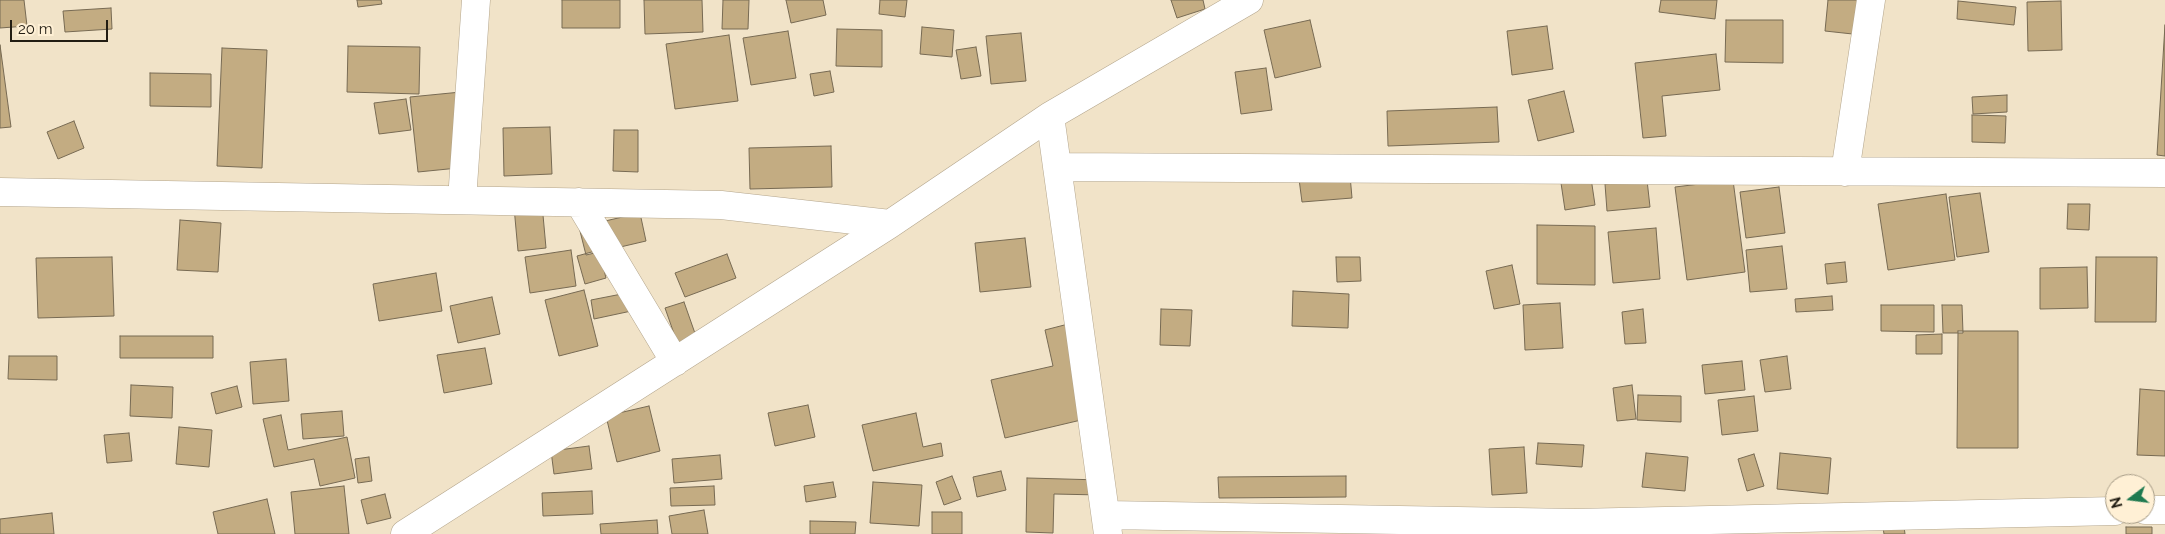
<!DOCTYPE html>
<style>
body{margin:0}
#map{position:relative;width:2165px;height:534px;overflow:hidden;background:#f1e3c8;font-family:Raleway,sans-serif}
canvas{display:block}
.north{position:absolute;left:2105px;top:474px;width:50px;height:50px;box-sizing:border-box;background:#fff0d5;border:1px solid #a79c87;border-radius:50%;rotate:255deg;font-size:14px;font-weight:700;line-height:20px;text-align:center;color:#221d13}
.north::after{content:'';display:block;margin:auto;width:18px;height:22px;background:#1f7a50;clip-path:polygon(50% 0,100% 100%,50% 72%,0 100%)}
.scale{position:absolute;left:10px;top:20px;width:98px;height:22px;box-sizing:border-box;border:2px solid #221d13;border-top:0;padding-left:6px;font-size:15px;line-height:18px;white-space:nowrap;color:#221d13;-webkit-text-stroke:4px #fff0d5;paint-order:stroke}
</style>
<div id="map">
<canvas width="2165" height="534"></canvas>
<div class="north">N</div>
<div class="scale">20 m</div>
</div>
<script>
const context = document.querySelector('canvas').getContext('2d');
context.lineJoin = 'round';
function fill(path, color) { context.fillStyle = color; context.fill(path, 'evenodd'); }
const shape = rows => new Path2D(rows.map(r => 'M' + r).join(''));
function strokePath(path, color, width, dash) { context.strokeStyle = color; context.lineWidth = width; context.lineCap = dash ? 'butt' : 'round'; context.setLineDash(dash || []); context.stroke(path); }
const building = shape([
 [0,0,24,0,27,26,0,28,0,0],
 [357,0,381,0,382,4,358,7,357,0],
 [562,0,620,0,620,28,562,28,562,0],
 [644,0,702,0,703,32,645,34,644,0],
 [723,0,749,0,748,29,722,29,723,0],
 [786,0,823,0,826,15,791,23,786,0],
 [880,0,907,0,905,17,879,14,880,0],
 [1171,0,1203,0,1205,9,1177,18,1171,0],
 [1661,0,1717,0,1715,19,1659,12,1661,0],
 [1828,0,1875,0,1871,36,1825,31,1828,0],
 [1958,1,2016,7,2014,25,1957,19,1958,1],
 [2061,1,2062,50,2028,51,2027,2,2061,1],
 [111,8,112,29,65,32,63,11,111,8],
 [1310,20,1321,67,1275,78,1264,30,1310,20],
 [1726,20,1783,20,1783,63,1725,62,1726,20],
 [2165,25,2165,156,2157,155,2165,25],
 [1547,26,1553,69,1512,75,1507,31,1547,26],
 [922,27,954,30,952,57,920,54,922,27],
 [837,29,882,30,882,67,836,66,837,29],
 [788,31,796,78,751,85,743,38,788,31],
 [1021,33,1026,81,991,84,986,36,1021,33],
 [729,35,738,101,675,109,666,44,729,35],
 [0,45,11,127,0,128,0,45],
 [348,46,420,47,419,94,347,92,348,46],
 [976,47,981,76,961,79,956,50,976,47],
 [222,48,267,50,262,168,217,166,222,48],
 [1716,54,1720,90,1662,96,1666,136,1643,138,1635,63,1716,54],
 [1266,68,1272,110,1241,114,1235,72,1266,68],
 [830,71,834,92,814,96,810,74,830,71],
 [150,73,211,74,211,107,150,106,150,73],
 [1564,91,1574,132,1538,141,1528,100,1564,91],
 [461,92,468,167,418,172,410,97,461,92],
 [2007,95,2007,112,1973,114,1972,97,2007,95],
 [406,99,411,130,379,134,374,103,406,99],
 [1497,107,1499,142,1388,146,1387,111,1497,107],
 [1972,115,2006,116,2005,143,1972,142,1972,115],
 [74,121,84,148,58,159,47,132,74,121],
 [550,127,552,174,504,176,503,128,550,127],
 [614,130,638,130,638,172,613,171,614,130],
 [831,146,832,187,750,189,749,148,831,146],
 [1350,175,1352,198,1302,202,1299,179,1350,175],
 [1591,178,1595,205,1565,210,1561,183,1591,178],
 [1647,180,1650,207,1607,211,1605,184,1647,180],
 [1733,180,1745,272,1687,280,1675,187,1733,180],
 [1779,187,1785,233,1746,238,1740,192,1779,187],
 [1980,193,1989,252,1957,257,1949,197,1980,193],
 [1946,194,1955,260,1888,270,1878,204,1946,194],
 [542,204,546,248,518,251,514,207,542,204],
 [2068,204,2090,204,2089,230,2067,229,2068,204],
 [640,213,646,241,586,255,579,227,640,213],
 [180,220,221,223,218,272,177,270,180,220],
 [1537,225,1595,226,1595,285,1537,284,1537,225],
 [1656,228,1660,279,1613,283,1608,232,1656,228],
 [1025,238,1031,287,980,292,975,243,1025,238],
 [1782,246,1787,289,1750,292,1746,250,1782,246],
 [571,250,576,286,530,293,525,257,571,250],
 [599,250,606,278,585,284,577,256,599,250],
 [727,254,736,278,685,297,675,273,727,254],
 [112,257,114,316,38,318,36,258,112,257],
 [1336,257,1360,257,1361,281,1337,282,1336,257],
 [2096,257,2157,257,2156,322,2095,322,2096,257],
 [1845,262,1847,282,1827,284,1825,264,1845,262],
 [1512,265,1520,304,1494,309,1486,271,1512,265],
 [2087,267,2088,308,2040,309,2040,268,2087,267],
 [436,273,442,311,379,321,373,284,436,273],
 [584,290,598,346,559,356,545,300,584,290],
 [1293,291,1349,294,1348,328,1292,326,1293,291],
 [632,292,636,310,594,319,591,300,632,292],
 [1832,296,1833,310,1796,312,1795,299,1832,296],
 [492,297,500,334,458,343,450,306,492,297],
 [684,302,697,339,678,345,665,308,684,302],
 [1560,303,1563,348,1525,350,1523,305,1560,303],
 [1881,305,1934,305,1934,332,1881,331,1881,305],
 [1942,305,1962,305,1963,333,1943,333,1942,305],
 [1161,309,1192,310,1190,346,1160,345,1161,309],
 [1643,309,1646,343,1625,344,1622,312,1643,309],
 [1076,322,1098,416,1005,438,991,380,1053,366,1045,330,1076,322],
 [1958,331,2018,331,2018,448,1957,448,1958,331],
 [1942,334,1942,354,1916,354,1916,335,1942,334],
 [120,336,213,336,213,358,120,358,120,336],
 [485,348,492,384,444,393,437,355,485,348],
 [9,356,57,356,57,380,8,379,9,356],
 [1787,356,1791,389,1765,392,1760,360,1787,356],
 [286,359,289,401,253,404,250,362,286,359],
 [1742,361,1745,390,1705,394,1702,365,1742,361],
 [131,385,173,387,172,418,130,416,131,385],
 [1632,385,1636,419,1617,421,1613,388,1632,385],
 [237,386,242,407,216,414,211,393,237,386],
 [2140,389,2165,391,2165,456,2137,455,2140,389],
 [1638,395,1681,396,1681,422,1637,420,1638,395],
 [1754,396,1758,431,1722,435,1718,400,1754,396],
 [808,405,815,437,775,446,768,413,808,405],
 [649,406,660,451,617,462,606,416,649,406],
 [342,411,344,436,303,439,301,414,342,411],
 [916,413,923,447,941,443,943,456,873,471,862,425,916,413],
 [281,415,288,450,347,437,355,478,320,486,314,459,274,467,263,419,281,415],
 [179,427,212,430,209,467,176,464,179,427],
 [129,433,132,461,107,463,104,435,129,433],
 [1538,443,1584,445,1582,467,1536,464,1538,443],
 [589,446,592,469,554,474,551,451,589,446],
 [1524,447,1527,493,1492,495,1489,449,1524,447],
 [1646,453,1688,457,1685,491,1642,487,1646,453],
 [1780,453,1831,458,1828,494,1777,489,1780,453],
 [1754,454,1764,486,1747,491,1738,459,1754,454],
 [720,455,722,479,674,483,672,459,720,455],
 [369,457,372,481,358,483,355,459,369,457],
 [1001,471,1006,490,977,497,973,477,1001,471],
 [952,476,961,499,944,505,936,482,952,476],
 [1346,476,1346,497,1219,498,1218,477,1346,476],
 [1027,478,1101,480,1100,495,1054,494,1053,533,1026,532,1027,478],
 [833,482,836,497,806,502,804,486,833,482],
 [873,482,922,485,919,526,870,523,873,482],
 [344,486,349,534,295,534,291,492,344,486],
 [714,486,715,505,671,506,670,488,714,486],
 [592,491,593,514,543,516,542,493,592,491],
 [385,494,391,518,367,524,361,500,385,494],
 [267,499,275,534,218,534,213,512,267,499],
 [704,510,708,534,672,534,669,516,704,510],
 [932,512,962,512,962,534,932,534,932,512],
 [52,513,54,534,0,534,0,519,52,513],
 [1903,519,1905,534,1884,534,1882,521,1903,519],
 [657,520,658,534,601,534,600,524,657,520],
 [810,521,856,522,855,534,810,534,810,521],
 [2126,527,2152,527,2152,534,2126,534,2126,527]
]);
const minor = shape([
 [1050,116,1108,534],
 [1057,167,2165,173],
 [1845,172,1871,0],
 [0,192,721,205,890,224],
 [462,200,476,0],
 [579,202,675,362],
 [2145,510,2165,510],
 [1106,515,1575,523,2115,511],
 [405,534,890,224,1050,116,1249,0]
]);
fill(building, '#c3ac82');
strokePath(building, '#776a53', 1);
strokePath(minor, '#b3a58c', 29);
strokePath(minor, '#fff', 28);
</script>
